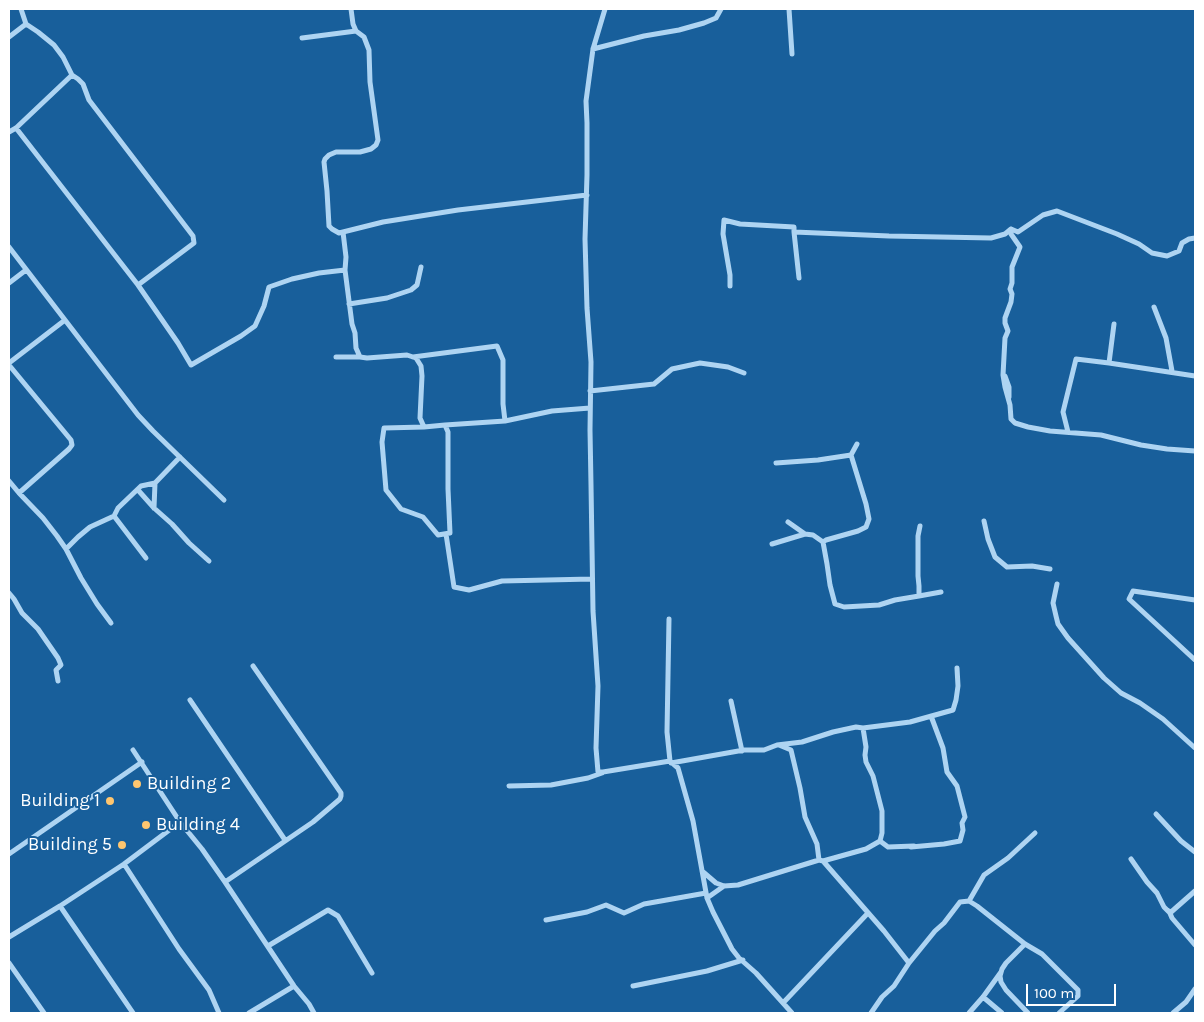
<!DOCTYPE html>
<style>
body{margin:0}
#map{position:relative;width:1204px;height:1022px;overflow:hidden;background:#185f9b;font-family:Karla,sans-serif}
canvas{display:block}
.frame{position:absolute;inset:0;border:10px solid #fff;pointer-events:none}
.scale{position:absolute;left:1026px;top:984px;width:90px;height:22px;box-sizing:border-box;border:2px solid #fff;border-top:0;padding-left:6px;font-size:15px;line-height:18px;white-space:nowrap;color:#fff;-webkit-text-stroke:4px #185f9b;paint-order:stroke}
</style>
<div id="map">
<canvas width="1204" height="1022"></canvas>
<div class="frame"></div>
<div class="scale">100 m</div>
</div>
<script>
const context = document.querySelector('canvas').getContext('2d');
context.lineJoin = 'round';
const shape = rows => new Path2D(rows.map(r => 'M' + r).join(''));
function strokePath(path, color, width, dash) { context.strokeStyle = color; context.lineWidth = width; context.lineCap = dash ? 'butt' : 'round'; context.setLineDash(dash || []); context.stroke(path); }
function label(font, color, halo, rows, align = 'center') {
  context.font = font + ' Karla,sans-serif'; context.lineWidth = 4; context.setLineDash([]); context.textBaseline = 'middle'; context.strokeStyle = halo; context.fillStyle = color; for (const [text, x, y, turn = 0] of rows) {
    context.save(); context.translate(x, y); context.rotate((+turn || 0) * Math.PI / 180); context.textAlign = isNaN(turn) ? turn : align; if (halo) context.strokeText(text, 0, 0); context.fillText(text, 0, 0); context.restore();
  }
}
const street = shape([
 [21,9,26,24,38,32,54,45,63,57,72,75,78,79,83,84,89,100,193,236,194,243,138,285],
 [351,9,353,24,356,31,364,37,369,50,370,82,378,140,376,145,371,149,360,152,336,152,329,155,325,159,324,162,327,191,329,226,332,229,339,233,383,222,458,210,587,195],
 [605,9,593,49,586,101,587,123,587,175,585,239,587,308,591,362,590,430,591,485,593,611,598,686,596,748,598,772,603,772,670,761,678,768,693,821,707,898,713,912,732,949,739,958,756,973,792,1013],
 [789,9,792,54],
 [9,37,26,24],
 [302,38,356,31],
 [593,49,644,36,679,30,704,23,716,18,721,9],
 [16,128,138,285,178,343,191,365,241,336,255,326,264,306,269,287,292,279,319,273,345,270,346,257,343,232],
 [9,132,16,128,72,75],
 [1011,229,1011,234,1020,247,1012,267,1012,283,1010,289,1012,294,1011,302,1005,318,1005,323,1008,331,1005,338,1003,375,1005,387,1010,405,1011,419,1015,423,1028,427,1050,431,1101,435,1141,445,1167,449,1195,451],
 [794,232,799,278],
 [9,247,65,320,9,363],
 [345,270,352,324,355,333,356,348,360,357,367,358,407,355,416,358,421,366,422,376,420,418,424,427,445,425,448,432,448,489,450,533,438,535,423,517,401,509,386,490,382,442,384,428,424,427],
 [9,283,26,270],
 [730,286,730,275,723,234,724,220,740,224,794,227,794,232,889,236,991,238,1005,234,1011,229,1018,232,1043,215,1057,211,1117,234,1139,244,1152,253,1167,256,1179,251,1182,243,1189,239,1195,238],
 [349,304,387,298,411,290,417,285,421,267],
 [1154,307,1166,338,1172,371],
 [65,320,138,415,153,431,224,500],
 [336,357,360,357],
 [413,357,497,346,503,360,503,404,505,421,445,425],
 [1109,363,1195,376],
 [9,365,71,440,72,445,69,449,19,493,9,481],
 [1005,376,1009,387,1009,397],
 [590,391,654,384,672,369,700,363,728,367,744,373],
 [505,421,552,411,590,408],
 [1068,432,1063,412,1076,359,1109,363,1114,324],
 [851,455,866,504,869,519,866,527,858,531,826,540,823,542,827,564,830,585,835,604,844,607,879,605,895,600,919,596],
 [776,463,818,460,851,455,857,444],
 [138,490,154,508,172,524,189,543,209,561],
 [19,493,43,518,57,536,66,549,81,578,97,604,111,623],
 [154,508,155,483],
 [114,516,146,558],
 [984,521,988,539,995,557,1007,567,1032,566,1050,569],
 [788,522,805,534],
 [920,526,918,536,918,576,919,586,919,596,941,592],
 [446,534,454,587,469,590,502,581,592,579],
 [772,544,805,534,813,535,823,542],
 [66,549,78,537,90,527,114,516,118,508,141,486,155,483,180,457],
 [1057,584,1053,603,1056,616,1058,624,1068,638,1104,678,1121,693,1140,703,1163,719,1195,748],
 [9,593,14,599,22,613,38,629,58,658,61,665,56,670,58,681],
 [1195,600,1133,591,1129,599,1195,660],
 [669,619,667,732,670,761],
 [190,700,285,840],
 [731,701,742,751],
 [863,728,866,747,865,755,866,762,873,776,882,811,882,833,880,841,888,847,914,846],
 [779,745,791,750,800,788,805,817,817,844,819,860],
 [133,750,180,822,202,849,225,882,294,986,309,1004,314,1013],
 [671,763,744,750,764,750,777,745,802,742,833,732,856,727,863,728,910,722,953,710,956,700,958,686,957,668],
 [509,786,551,785,588,778,602,773],
 [1156,814,1181,841,1195,852],
 [911,847,944,844,960,841,963,830,962,823,965,817,957,786,947,772,943,748,931,716],
 [9,854,142,762],
 [1131,859,1147,882,1157,893,1164,907,1170,913,1195,891],
 [823,861,866,849,880,841],
 [124,864,179,949,209,990,219,1013],
 [702,871,716,883,724,886,738,885,819,860,823,861,884,931,909,963],
 [225,882,313,822,340,799,341,796,341,793,253,666],
 [707,898,724,886],
 [969,901,984,875,1008,858,1035,833],
 [60,906,133,1013],
 [1169,911,1172,918,1195,945],
 [546,920,587,912,606,905,624,913,644,904,706,893],
 [9,937,60,906,124,864,180,822],
 [1025,944,1006,963,1002,969,1000,976,1001,982,1006,990,1028,1013],
 [268,946,328,910,338,916,372,973],
 [9,963,44,1013],
 [633,986,707,971,743,960],
 [983,997,1002,1013],
 [783,1003,868,913],
 [249,1013,294,986],
 [871,1013,882,997,894,986,909,963,935,931,944,923,960,902,969,901,977,906,1025,944,1042,954,1078,990,1078,996,1059,1013],
 [969,1013,983,997,1001,972],
 [1173,1013,1186,1002,1195,989]
]);
const markers = [
 [137,784,5,"#ffc66f"],
 [110,801,5,"#ffc66f"],
 [146,825,5,"#ffc66f"],
 [122,845,5,"#ffc66f"]
];
const poiNames = [
 ["Building 2",147,784],
 ["Building 1",100,801,"right"],
 ["Building 4",156,825],
 ["Building 5",112,845,"right"]
];
strokePath(street, '#aed4f2', 5);
for (const [x, y, r, color] of markers) { const dot = new Path2D(); dot.arc(x, y, r, 0, 2 * Math.PI); context.fillStyle = color; context.fill(dot); strokePath(dot, '#185f9b', 2); }
label('18px', '#fff', '#185f9b', poiNames, 'left');
</script>
